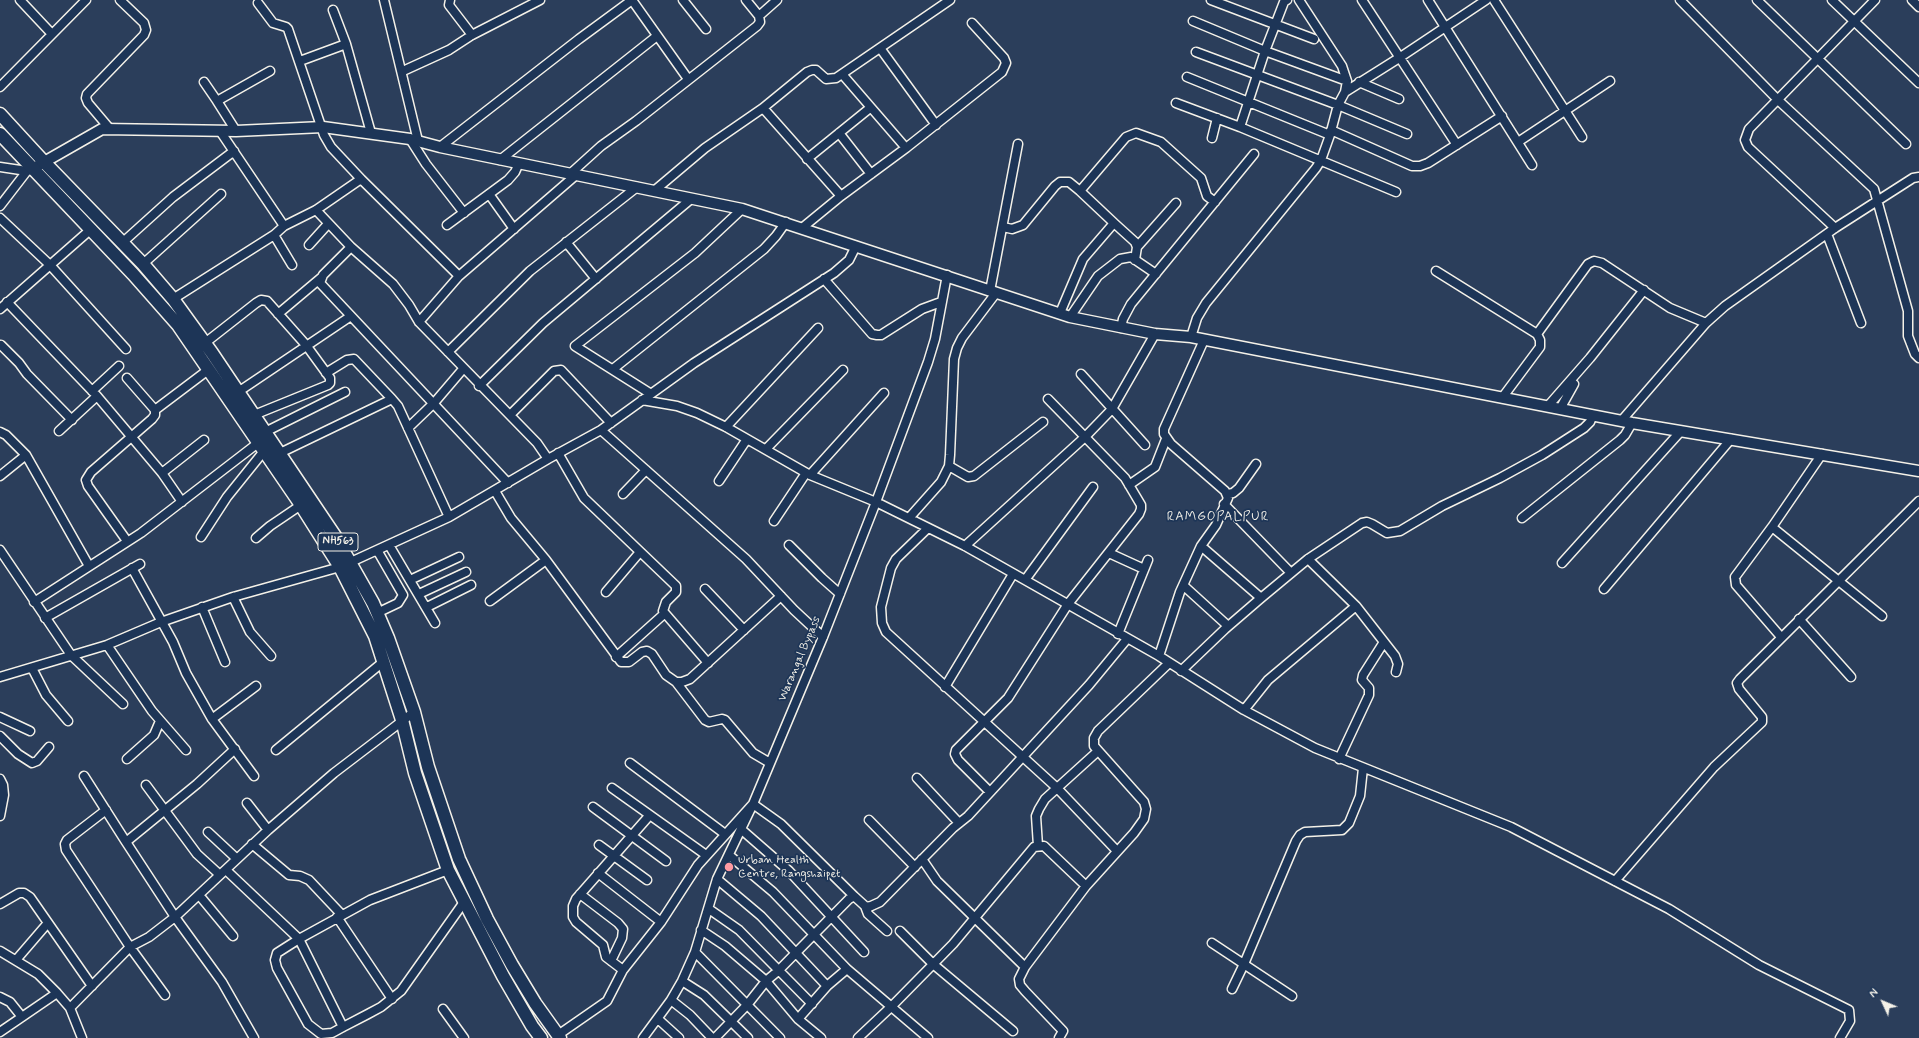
<!DOCTYPE html>
<style>
body{margin:0}
#map{position:relative;width:1919px;height:1038px;overflow:hidden;background:#2b3e5b;font-family:Mynerve,sans-serif}
canvas{display:block}
.north{position:absolute;left:1863px;top:982px;width:40px;height:40px;-webkit-text-stroke:3px #1d3557;paint-order:stroke;rotate:314deg;font-size:11px;font-weight:700;line-height:16px;text-align:center;color:#f4f1e8}
.north::after{content:'';display:block;margin:auto;width:14px;height:18px;background:#f4f1e8;clip-path:polygon(50% 0,100% 100%,50% 72%,0 100%)}
</style>
<div id="map">
<canvas width="1919" height="1038"></canvas>
<div class="north">N</div>
</div>
<script>
const context = document.querySelector('canvas').getContext('2d');
context.lineJoin = 'round';
const shape = rows => new Path2D(rows.map(r => 'M' + r).join(''));
function strokePath(path, color, width, dash) { context.strokeStyle = color; context.lineWidth = width; context.lineCap = dash ? 'butt' : 'round'; context.setLineDash(dash || []); context.stroke(path); }
function label(font, color, halo, rows, align = 'center') {
  context.font = font + ' Mynerve,sans-serif'; context.lineWidth = 3.5; context.setLineDash([]); context.textBaseline = 'middle'; context.strokeStyle = halo; context.fillStyle = color; for (const [text, x, y, turn = 0] of rows) {
    context.save(); context.translate(x, y); context.rotate((+turn || 0) * Math.PI / 180); context.textAlign = isNaN(turn) ? turn : align; if (halo) context.strokeText(text, 0, 0); context.fillText(text, 0, 0); context.restore();
  }
}
const minor = shape([
 [20,0,51,33],
 [384,0,418,141],
 [450,0,449,5,472,35],
 [632,0,688,79],
 [683,0,706,29],
 [1211,0,1314,39],
 [1362,0,1457,145],
 [1428,0,1532,165],
 [1494,0,1582,137],
 [1680,0,1778,100,1874,189,1908,311,1908,336,1915,354,1919,358],
 [1757,0,1906,144],
 [1832,0,1919,83],
 [1912,0,1919,7],
 [759,16,777,0],
 [1193,21,1265,51,1347,81],
 [346,44,371,133],
 [880,48,936,125],
 [1196,52,1338,105,1407,134],
 [300,61,346,44,333,10],
 [403,71,449,50,472,35,540,0],
 [842,74,906,148],
 [1187,77,1330,135],
 [204,82,217,101],
 [1359,82,1399,99],
 [0,87,86,0],
 [1345,92,1399,58,1486,0],
 [1176,103,1240,127,1396,192],
 [763,108,841,196],
 [1240,127,1265,51,1284,2,1287,0],
 [110,129,88,103,86,98,87,94,144,35,146,30,144,23,120,0],
 [1331,130,1412,166,1420,166,1428,163,1502,116],
 [220,131,284,226],
 [236,131,217,101,270,71],
 [839,133,871,174],
 [1212,138,1217,118],
 [410,139,426,164,464,213],
 [1518,142,1610,81],
 [440,147,579,39,632,0],
 [807,159,870,108],
 [500,160,657,36],
 [0,167,27,171,31,170],
 [570,174,601,146,636,121,757,26,760,22,759,16,746,0],
 [361,179,459,276],
 [654,191,705,148,763,108,807,72,812,70,816,70,826,79,836,78,950,0],
 [489,194,514,229],
 [0,206,27,171],
 [316,210,351,247,393,284,409,305,419,322,537,443,548,459],
 [0,218,50,265,126,349],
 [1114,223,1135,242,1137,247,1135,260],
 [447,225,508,180,515,172,519,163],
 [1003,227,1012,229,1023,225,1055,186,1060,182,1069,182,1080,191],
 [802,228,841,196,906,148,1002,72,1006,63,1004,58,972,23],
 [1835,228,1748,147,1745,140,1749,129,1875,0],
 [1827,234,1861,323],
 [274,235,292,265],
 [566,242,596,279],
 [122,243,173,197,234,151],
 [309,245,328,224],
 [351,247,323,275,320,283,508,483],
 [1137,247,1176,203],
 [143,264,221,194],
 [1436,271,1537,334],
 [824,279,872,334,877,335,881,335,922,309,941,302],
 [990,291,1018,144],
 [173,299,274,235,284,226,316,210,361,179,331,147,324,135,288,29,286,27,273,23,258,3],
 [7,302,97,396,162,473,182,502],
 [0,309,90,230],
 [1060,313,1083,259,1114,223,1080,191,1126,137,1136,133,1161,142,1201,178,1207,196,1215,202],
 [278,314,322,277],
 [1070,317,1098,276,1120,259,1131,257,1156,274],
 [419,322,459,276,576,175],
 [1121,328,1123,319,1131,304,1254,154],
 [1191,337,1197,318,1206,303,1316,168,1321,160,1330,135,1338,105,1345,92,1347,81,1342,66,1299,0],
 [205,343,256,303,261,300,267,301,306,345,330,378,330,383,328,385,254,415],
 [1,345,19,363,27,374,72,420],
 [448,352,530,271,637,187],
 [613,369,764,249,776,236,786,222],
 [326,373,347,360,354,359,392,399],
 [1081,374,1145,445],
 [127,378,155,410],
 [479,386,543,323,691,199],
 [92,391,119,366],
 [238,392,351,316],
 [651,394,575,346,695,253,742,209],
 [1502,398,1540,347,1540,340,1537,334,1588,264,1594,261,1602,263,1670,308,1706,323],
 [642,400,677,406,697,413,726,427,810,475,876,502,965,546,1159,656,1244,710,1315,748,1511,827,1615,881,1669,909,1759,965,1849,1010,1850,1021,1840,1038],
 [1548,406,1590,358,1644,290],
 [1560,409,1574,384],
 [510,415,554,371,561,370,611,423],
 [1622,420,1706,323,1725,306,1835,228,1913,178,1919,177],
 [726,427,818,328],
 [408,428,434,403,463,369],
 [601,430,746,559,794,610,823,637],
 [59,431,97,396],
 [0,432,6,435,26,455,89,566],
 [265,432,345,392],
 [766,449,843,370],
 [280,453,392,399,398,406,449,517],
 [558,453,584,498,676,586,676,592,666,602,663,611,708,663],
 [949,466,968,477,974,476,1043,422],
 [162,473,204,440],
 [810,475,884,393],
 [0,476,26,455],
 [719,481,747,439],
 [1129,485,1155,467,1166,439],
 [495,491,511,518,546,560,621,662,629,662,642,652,647,651,652,654,666,675,676,682,682,682,690,679,781,596],
 [623,494,646,470],
 [1228,494,1233,493,1239,488,1256,464],
 [1224,504,1291,573],
 [909,518,941,482,949,466,950,455,954,359,957,348,962,338,996,293],
 [1522,518,1620,440,1625,435,1632,423],
 [774,521,806,473],
 [1772,527,1882,616],
 [928,528,896,559,891,568,881,607,882,623,886,632,1057,788,1117,851],
 [201,537,227,497,264,451],
 [256,538,270,526,301,505],
 [127,541,88,486,86,480,91,472,152,419,155,415,155,410,208,370],
 [389,545,435,623],
 [789,545,822,578,840,594],
 [965,546,1085,437,1112,409,1155,334],
 [1201,546,1261,598],
 [0,550,71,655,123,704],
 [1109,553,1144,569],
 [1562,563,1681,431],
 [132,568,173,642,186,673,212,719,254,776],
 [410,580,459,557],
 [1025,580,1093,487],
 [1184,586,1228,626],
 [705,589,744,630],
 [1604,589,1731,439],
 [606,592,640,552],
 [419,594,466,572],
 [233,597,250,632,271,656],
 [490,601,546,560],
 [34,602,141,533,258,443],
 [1356,606,1395,656,1398,664,1396,672],
 [202,607,225,662],
 [427,607,471,585],
 [377,613,398,603,403,595,377,550],
 [45,618,140,564],
 [1799,619,1851,677],
 [1118,634,1148,560],
 [1781,637,1736,585,1735,577,1772,527,1822,454],
 [107,645,152,711,186,750],
 [1159,656,1180,592,1201,546,1216,525,1228,498,1225,491,1171,444,1164,434,1164,429,1204,340],
 [616,657,664,614],
 [32,668,46,695,68,721],
 [1181,671,1225,629,1261,598,1308,559,1362,523,1367,522,1372,524,1387,533,1400,531,1442,506,1500,478,1542,455,1584,428,1590,422,1593,415],
 [0,677,107,645,161,622,233,597,340,567,449,517,548,459,601,430,694,363,834,273,849,260,856,246],
 [676,682,705,720,709,722,722,719,725,720,753,753,770,763],
 [945,687,1013,574],
 [1244,710,1268,680,1356,606,1308,559],
 [0,717,30,731],
 [212,719,256,686],
 [0,736,18,754,32,763,37,761,49,747],
 [235,749,197,784,126,842,175,917,222,982,254,1038],
 [276,750,383,662],
 [127,759,154,735,160,721],
 [1339,759,1369,695,1369,688,1362,680,1363,675,1384,642],
 [630,763,725,834],
 [84,776,126,842],
 [917,778,959,823],
 [0,779,3,785,4,795,0,816],
 [146,785,197,854,220,875],
 [612,788,706,855],
 [990,792,958,760,955,754,956,750,1008,698,1068,604,1139,514,1141,509,1141,505,1125,478,1048,399],
 [247,803,268,830],
 [593,807,666,861],
 [106,810,67,840,65,844,66,850,130,947,165,995],
 [869,820,915,867],
 [742,830,789,871,864,952],
 [208,832,237,859],
 [252,844,289,875,300,876,309,880,342,915],
 [599,845,647,880],
 [1038,846,1036,816,1039,809,1045,799,1098,751],
 [729,855,773,892,847,969,928,1038],
 [922,859,937,881,1025,967],
 [226,870,299,939,370,900,448,870],
 [598,873,661,922],
 [717,879,761,916,827,986],
 [1615,881,1714,767,1762,722,1762,717,1739,689,1737,683,1740,679,1919,501],
 [580,894,618,923,623,929,622,938,611,961],
 [199,895,233,936],
 [0,904,19,893,24,893,30,897,92,986],
 [865,906,868,914,887,931],
 [709,909,739,930,812,1004],
 [337,917,392,999],
 [701,930,725,946,766,981,798,1019,821,1038],
 [900,931,933,964,1013,1031],
 [1212,943,1292,996],
 [0,951,38,974,57,993,0,1032],
 [695,952,780,1038],
 [16,960,47,924],
 [623,970,606,957,603,945,576,922,573,917,573,906,576,899,649,816],
 [682,981,704,995,748,1038],
 [1232,989,1244,964,1296,841,1300,835,1305,832,1342,830,1349,823,1360,796,1363,768],
 [57,993,70,1008,82,1038],
 [0,997,10,1002,22,1017],
 [671,1000,690,1015,712,1038],
 [70,1008,130,947,149,937,175,917,268,830,334,773,414,712],
 [443,1009,464,1038],
 [658,1019,679,1038],
 [798,1019,827,986,847,969],
 [343,1027,299,939,277,953,275,960,277,968,308,1024,321,1034,332,1033,343,1027,368,1014,381,1007,401,991,464,902],
 [558,1035,607,1001,623,970,661,922,698,865,753,804,781,824,854,896],
 [643,1038,671,1000,682,981,695,952,717,879,753,804,823,637,876,502,928,362,935,339,947,275],
 [715,1038,747,1005,766,981,778,971,849,899,854,896,865,906,869,907,880,902,953,828,968,816,1089,685,1127,639],
 [858,1038,892,1006,953,944,1034,847,1044,846,1086,886],
 [1059,1038,1063,1031,1025,991,1020,985,1019,979,1025,967,1086,886,1134,833,1144,819,1146,809,1144,802,1094,746,1094,738,1098,731,1169,663]
]);
const major = shape([
 [32,169,102,129,236,131,323,127,410,139,440,147,742,209,1070,317,1155,334,1191,337,1632,423,1919,471]
]);
const highway = shape([
 [0,114,45,163,143,264,173,299,212,353,335,536,373,603,388,638,414,712,428,767,459,859,487,919,512,965,535,1003,560,1038],
 [0,134,133,274,178,325,297,499,340,567,375,636,402,720,415,773,448,870,503,976,532,1026,541,1038]
]);
const markers = [
 [729,867,5,"#ff9aa2"]
];
const shields = [
 [338,542,40]
];
const shieldNames = [
 ["NH563",338,542]
];
const streetNames = [
 ["Warangal Bypass",800,659,-67]
];
const poiNames = [
 ["Urban Health",738,860],
 ["Centre, Rangshaipet",738,874]
];
const neighbourhoodNames = [
 ["RAMGOPALPUR",1218,517]
];
strokePath(minor, '#f4f1e8', 11);
strokePath(major, '#f4f1e8', 13);
strokePath(highway, '#f4f1e8', 15);
strokePath(minor, '#1d3557', 8);
strokePath(major, '#1d3557', 10);
strokePath(highway, '#1d3557', 12);
for (const [x, y, r, color] of markers) { const dot = new Path2D(); dot.arc(x, y, r, 0, 2 * Math.PI); context.fillStyle = color; context.fill(dot); strokePath(dot, '#1d3557', 1.5); }
for (const [x, y, w] of shields) { const box = new Path2D(); box.roundRect(x - w / 2, y - 9, w, 18, 3); context.fillStyle = '#1d3557'; context.fill(box); strokePath(box, '#f4f1e8', 1); }
label('bold 11px', '#f4f1e8', null, shieldNames);
label('12px', '#f4f1e8', '#1d3557', streetNames);
label('12px', '#f4f1e8', '#1d3557', poiNames, 'left');
context.letterSpacing = '1px';
label('13px', '#f4f1e8', '#1d3557', neighbourhoodNames);
context.letterSpacing = '0px';
</script>
